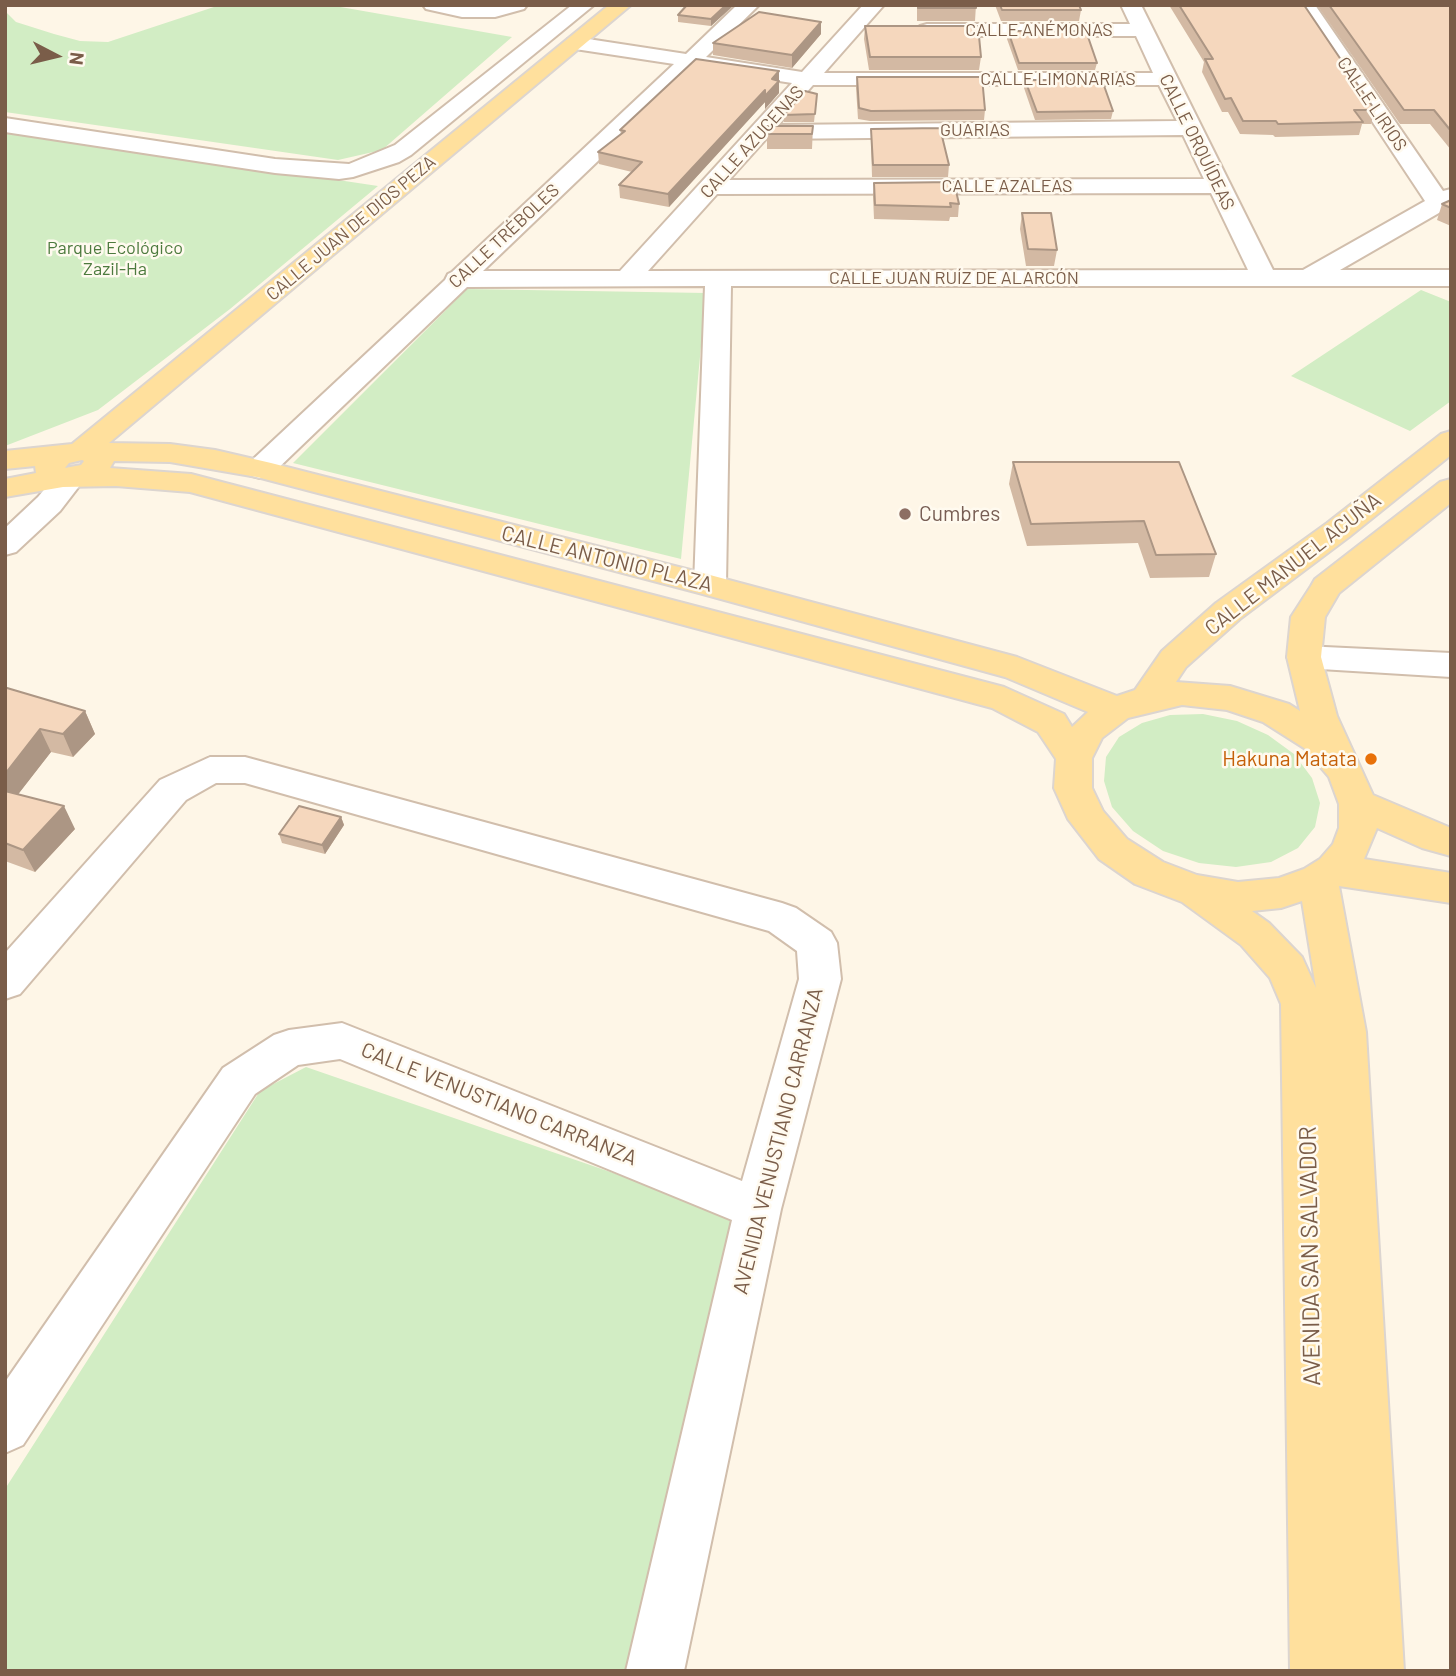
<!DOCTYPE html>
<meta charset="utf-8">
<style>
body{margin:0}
#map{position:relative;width:1456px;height:1676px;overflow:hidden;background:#fef6e7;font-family:Barlow,sans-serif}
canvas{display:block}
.frame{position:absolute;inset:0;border:7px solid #7a5d49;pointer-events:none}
.north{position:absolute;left:21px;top:21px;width:70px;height:70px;-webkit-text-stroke:5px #fffaef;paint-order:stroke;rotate:97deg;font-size:19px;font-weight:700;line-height:28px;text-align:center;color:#7a5d49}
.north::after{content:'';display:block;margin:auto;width:24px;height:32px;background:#7a5d49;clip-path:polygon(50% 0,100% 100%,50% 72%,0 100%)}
</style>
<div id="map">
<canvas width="1456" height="1676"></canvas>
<div class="frame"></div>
<div class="north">N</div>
</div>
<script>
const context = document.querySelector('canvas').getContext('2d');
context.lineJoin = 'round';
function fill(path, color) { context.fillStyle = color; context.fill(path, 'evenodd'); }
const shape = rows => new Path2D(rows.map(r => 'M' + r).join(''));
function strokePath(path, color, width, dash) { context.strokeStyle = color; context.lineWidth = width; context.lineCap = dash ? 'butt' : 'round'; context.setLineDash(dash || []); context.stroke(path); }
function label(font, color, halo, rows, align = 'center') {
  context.font = font + ' Barlow,sans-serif'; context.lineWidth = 5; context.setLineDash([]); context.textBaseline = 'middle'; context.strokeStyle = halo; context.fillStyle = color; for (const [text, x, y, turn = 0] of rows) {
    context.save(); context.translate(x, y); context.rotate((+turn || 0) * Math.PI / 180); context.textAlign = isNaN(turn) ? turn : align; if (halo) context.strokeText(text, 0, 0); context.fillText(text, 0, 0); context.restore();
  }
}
const green = shape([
 [220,5,329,5,512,37,382,150,338,160,5,112,5,11,16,22,54,34,80,41,108,42],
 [5,130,378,186,230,309,98,410,5,446],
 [467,289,706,293,681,559,293,463],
 [1421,290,1451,302,1451,401,1410,431,1291,376],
 [1203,714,1237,721,1268,735,1294,754,1312,778,1320,803,1315,827,1298,848,1271,862,1236,867,1199,863,1163,851,1133,831,1112,807,1104,781,1106,757,1119,737,1142,723,1170,715],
 [306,1067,741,1217,629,1671,5,1671,5,1489,260,1091]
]);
const minor = shape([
 [423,5,527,5,524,9,495,17,462,17,426,9,423,5],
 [572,5,594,5,411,155,399,162,353,177,339,179,275,173,5,132,5,118,275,159,349,164,395,145,572,5],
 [737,5,759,5,706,57,802,72,863,5,884,5,824,73,1153,73,1136,36,927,36,920,34,917,30,920,26,927,24,1130,24,1121,5,1141,5,1273,270,1303,270,1425,201,1295,5,1315,5,1443,191,1451,189,1451,206,1340,270,1451,270,1451,286,731,286,726,585,722,592,710,595,698,592,694,585,705,286,467,287,271,475,260,478,249,475,245,469,249,463,445,280,448,274,452,272,674,64,575,49,568,47,565,43,568,39,575,37,686,54,737,5],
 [695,68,792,83,620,271,483,271,695,68],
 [813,85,1159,85,1177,121,778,125,813,85],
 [1183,135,1204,179,729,180,766,139,1183,135],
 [1211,193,1248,270,648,271,717,194,1211,193],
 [69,470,80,473,84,479,80,485,60,511,16,552,5,555,5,528,38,497,58,473,69,470],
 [1304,646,1451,653,1451,677,1304,668,1292,665,1287,657,1292,649,1304,646],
 [210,757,245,757,782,903,796,908,831,932,837,943,841,979,781,1209,684,1671,626,1671,732,1220,340,1059,298,1065,255,1094,23,1445,5,1453,5,1382,223,1068,274,1035,289,1030,342,1023,742,1181,799,979,797,951,769,931,245,783,216,783,186,800,20,994,5,999,5,953,160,780,210,757]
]);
const major = shape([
 [609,5,631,5,109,443,170,444,215,450,271,463,710,575,1017,657,1117,696,1135,690,1162,651,1216,603,1327,523,1441,434,1451,431,1451,455,1349,537,1240,619,1186,667,1176,682,1230,686,1289,704,1300,711,1287,657,1291,617,1311,586,1315,579,1440,482,1451,479,1451,503,1339,593,1325,617,1321,657,1337,716,1373,795,1451,828,1451,856,1422,848,1377,828,1364,859,1451,873,1451,903,1339,886,1366,1032,1404,1671,1290,1671,1281,1004,1270,978,1241,945,1182,902,1135,884,1099,859,1068,819,1054,788,1056,759,1038,732,992,708,190,492,116,486,63,487,5,497,5,479,36,473,35,466,5,469,5,451,72,444,609,5],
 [82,460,84,461,81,465,65,468,69,463,82,460],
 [114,461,170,462,257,477,699,593,1005,677,1088,712,1072,727,1064,714,1004,687,191,474,110,468,114,461],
 [1182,705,1227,710,1263,722,1304,748,1329,777,1339,804,1339,828,1333,844,1320,859,1304,869,1279,878,1238,882,1197,875,1163,862,1127,839,1103,811,1092,788,1092,758,1102,738,1128,718,1182,705],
 [1302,901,1316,988,1302,957,1269,923,1252,911,1281,908,1302,901]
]);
const wall = shape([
 [734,5,711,26,678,22,678,15],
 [917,5,976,5,975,21,917,21],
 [995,5,1079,5,1081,10,1079,21,1001,21],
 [1169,5,1304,5,1375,110,1371,124,1362,124,1359,135,1275,137,1273,135,1240,134,1228,112,1222,112,1202,72,1204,62],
 [1317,5,1451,5,1451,150,1430,124,1400,124],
 [865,26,981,57,979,70,869,70,864,39],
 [1008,31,1097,63,1095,70,1018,70,1007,39],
 [821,34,792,68,713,55,713,43],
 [857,77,985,110,984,120,870,121,858,119,856,88],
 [1025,80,1113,111,1111,119,1035,120,1024,88],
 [779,81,779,93,765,109,765,102,669,207,620,198,619,185,632,172,599,164,598,152,621,134,620,130],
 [817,94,814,122,784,122,784,115],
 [767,126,813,126,812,149,767,149],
 [871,129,949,165,948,177,872,177,871,141],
 [874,183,959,204,958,217,950,217,949,221,874,219,873,196],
 [1451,200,1451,226,1437,220,1442,204],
 [1022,213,1057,250,1054,266,1026,266,1020,229],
 [1013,462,1216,554,1209,577,1150,578,1138,543,1027,546,1009,484],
 [5,690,85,711,95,734,73,757,51,752,18,794,75,829,35,872,5,861],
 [341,817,344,825,325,854,282,843,279,834]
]);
const shadedWall = shape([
 [726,5,734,5,711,26,711,19],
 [821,22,821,34,792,68,792,55],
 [779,71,779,93,765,109,765,96,772,79],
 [765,90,765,102,669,207,668,194],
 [85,711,95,734,73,757,63,734],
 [40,729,51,752,6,810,5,774],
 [64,806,75,829,35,872,23,850],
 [341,817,344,825,325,854,322,845]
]);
const building = shape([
 [687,5,726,5,711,19,678,15,687,5],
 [918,5,976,5,976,8,918,8,918,5],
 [1000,5,1079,5,1081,10,1002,10,1000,5],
 [1179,5,1304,5,1375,110,1354,110,1363,122,1278,124,1276,121,1243,121,1231,98,1225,99,1205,59,1213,59,1179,5],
 [1329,5,1451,5,1451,131,1434,110,1404,110,1329,5],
 [759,12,821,22,792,55,713,43,759,12],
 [865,26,978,26,981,57,870,57,865,26],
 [1008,31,1086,31,1097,63,1019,63,1008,31],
 [696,59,779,71,772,79,779,81,765,96,765,90,668,194,619,185,642,162,598,152,625,131,620,130,696,59],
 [857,77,982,77,985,110,871,111,859,108,857,77],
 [1025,80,1102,80,1113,111,1037,112,1025,80],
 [805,91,817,94,815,114,784,115,805,91],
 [767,126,813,126,812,134,767,134,767,126],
 [940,128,949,165,873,165,871,129,940,128],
 [954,182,959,204,950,203,951,207,875,205,874,183,954,182],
 [1451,200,1451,208,1442,204,1451,200],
 [1022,213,1051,213,1057,250,1028,249,1022,213],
 [1013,462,1179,462,1216,554,1156,555,1144,521,1031,524,1013,462],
 [7,688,85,711,63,734,40,729,5,774,5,690,7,688],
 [5,791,64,806,23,850,5,843,5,791],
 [299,806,341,817,322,845,279,834,299,806]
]);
const markers = [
 [905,514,7,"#8d6e63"],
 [1371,759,7,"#e8710a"]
];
const farStreetnames = [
 ["CALLE ANÉMONAS",1039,30],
 ["CALLE LIMONARIAS",1058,79],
 ["CALLE LIRIOS",1372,104,56],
 ["GUARIAS",975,130],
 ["CALLE AZUCENAS",752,142,-48],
 ["CALLE ORQUÍDEAS",1197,142,64],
 ["CALLE AZALEAS",1007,186],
 ["CALLE JUAN DE DIOS PEZA",351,228,-40],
 ["CALLE TRÉBOLES",504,236,-43],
 ["CALLE JUAN RUÍZ DE ALARCÓN",954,278]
];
const farParknames = [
 ["Parque Ecológico",115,248],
 ["Zazil-Ha",115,269]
];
const educationNames = [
 ["Cumbres",919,514]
];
const streetNames = [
 ["CALLE ANTONIO PLAZA",607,559,14],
 ["CALLE MANUEL ACUÑA",1293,564,-38],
 ["CALLE VENUSTIANO CARRANZA",499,1104,22],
 ["AVENIDA VENUSTIANO CARRANZA",778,1141,-76]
];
const foodNames = [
 ["Hakuna Matata",1357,759]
];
const nearStreetnames = [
 ["AVENIDA SAN SALVADOR",1310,1256,-91]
];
fill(green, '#d2edc4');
strokePath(minor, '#d1beac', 4);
strokePath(major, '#dcd5d0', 4);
fill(minor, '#fff');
fill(major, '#ffe09d');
fill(wall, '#d3b9a3');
fill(shadedWall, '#ac9684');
fill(building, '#f5d7bd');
strokePath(building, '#ac9684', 2);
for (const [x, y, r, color] of markers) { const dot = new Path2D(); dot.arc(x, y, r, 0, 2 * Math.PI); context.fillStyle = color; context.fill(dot); strokePath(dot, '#fffaef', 2.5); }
label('18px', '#7a5d49', '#fffaef', farStreetnames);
label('18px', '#4c7a3d', '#fffaef', farParknames);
label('21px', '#785e54', '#fffaef', educationNames, 'left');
label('21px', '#7a5d49', '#fffaef', streetNames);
label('21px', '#c56008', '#fffaef', foodNames, 'right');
label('24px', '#7a5d49', '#fffaef', nearStreetnames);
</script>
